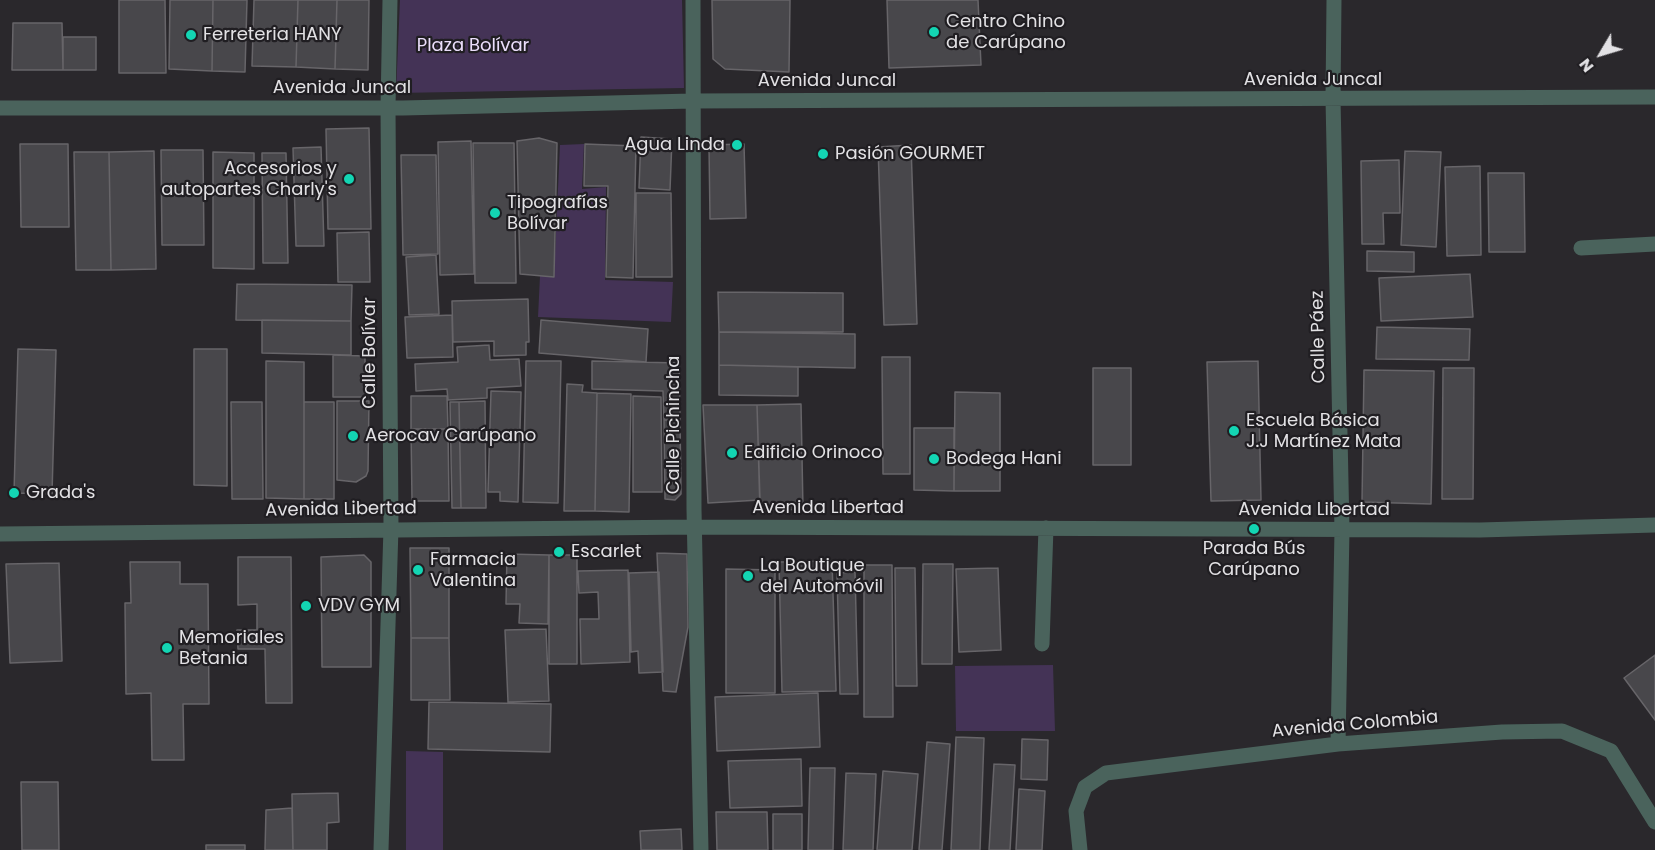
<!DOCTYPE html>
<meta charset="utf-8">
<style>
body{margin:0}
#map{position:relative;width:1655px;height:850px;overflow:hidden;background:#2a282c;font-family:Poppins,sans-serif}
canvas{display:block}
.north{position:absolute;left:1571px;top:24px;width:60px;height:60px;-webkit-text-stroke:4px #201e22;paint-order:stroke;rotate:232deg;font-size:16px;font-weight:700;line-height:24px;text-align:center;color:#e2e1e4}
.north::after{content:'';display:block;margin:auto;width:21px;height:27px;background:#e2e1e4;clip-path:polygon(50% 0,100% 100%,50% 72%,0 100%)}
</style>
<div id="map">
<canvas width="1655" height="850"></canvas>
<div class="north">N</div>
</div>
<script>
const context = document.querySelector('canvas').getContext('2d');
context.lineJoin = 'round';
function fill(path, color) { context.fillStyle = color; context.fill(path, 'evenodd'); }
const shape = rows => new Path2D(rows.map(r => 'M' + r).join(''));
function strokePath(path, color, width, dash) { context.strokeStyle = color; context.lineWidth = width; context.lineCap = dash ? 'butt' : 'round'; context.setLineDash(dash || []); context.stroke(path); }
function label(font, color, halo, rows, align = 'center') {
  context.font = font + ' Poppins,sans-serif'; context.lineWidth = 4.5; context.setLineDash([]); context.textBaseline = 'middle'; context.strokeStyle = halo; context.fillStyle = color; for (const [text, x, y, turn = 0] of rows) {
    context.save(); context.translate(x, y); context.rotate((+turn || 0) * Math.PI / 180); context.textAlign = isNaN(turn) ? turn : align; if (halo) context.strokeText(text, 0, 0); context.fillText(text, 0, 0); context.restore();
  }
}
const green = shape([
 [400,0,682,0,684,88,396,93],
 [584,144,582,189,606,187,605,280,673,282,671,322,538,317,540,276,554,276,560,145],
 [1053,665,1055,731,956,731,955,666],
 [406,751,443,752,443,850,406,850]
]);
const building = shape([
 [119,0,165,0,166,73,119,73,119,0],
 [170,0,213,0,212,71,169,69,170,0],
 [213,0,247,0,245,72,212,71,213,0],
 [254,0,298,0,296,67,252,66,254,0],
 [298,0,337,0,335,69,296,67,298,0],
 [337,0,369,0,368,70,335,69,337,0],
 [712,0,790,0,789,72,725,69,713,59,712,0],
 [887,0,978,0,981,65,889,68,887,0],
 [13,23,62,23,63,70,12,70,13,23],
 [63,37,96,37,96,70,63,70,63,37],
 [369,128,371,229,328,229,326,129,369,128],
 [641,137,672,139,670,190,639,188,641,137],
 [539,138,557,143,554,277,520,274,517,141,539,138],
 [471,141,474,274,440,275,438,142,471,141],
 [473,143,514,143,516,283,475,283,473,143],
 [20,144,68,144,69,227,21,227,20,144],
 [585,144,636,146,633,278,606,277,608,186,584,186,585,144],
 [744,144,746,218,710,219,709,145,744,144],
 [911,145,917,324,884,325,878,147,911,145],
 [321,147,324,246,296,246,293,148,321,147],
 [161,150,203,150,204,245,162,245,161,150],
 [154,151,156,269,111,270,109,152,154,151],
 [1405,151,1441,152,1436,247,1401,245,1405,151],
 [74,152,109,152,111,270,76,270,74,152],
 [213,152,254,153,254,269,213,268,213,152],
 [262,153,286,153,288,263,263,263,262,153],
 [401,155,436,155,438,254,403,255,401,155],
 [1399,160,1400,213,1383,213,1384,244,1362,244,1361,161,1399,160],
 [1480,166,1481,255,1447,256,1445,167,1480,166],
 [1488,173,1524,173,1525,252,1489,252,1488,173],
 [636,193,671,193,672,277,636,277,636,193],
 [369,232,370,282,338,282,337,233,369,232],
 [1367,251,1414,252,1414,272,1367,271,1367,251],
 [436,255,439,314,409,315,406,257,436,255],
 [1470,274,1473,317,1381,321,1379,278,1470,274],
 [237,284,352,285,351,321,236,320,237,284],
 [718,292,843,293,843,332,719,332,718,292],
 [528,299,529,342,526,342,526,355,494,356,494,341,453,342,452,301,528,299],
 [452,315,453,357,407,358,405,317,452,315],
 [262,320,351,321,351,355,262,353,262,320],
 [541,320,648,329,646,362,539,353,541,320],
 [1377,327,1470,329,1469,360,1376,359,1377,327],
 [719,332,855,334,855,368,719,365,719,332],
 [489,345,490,360,519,359,521,386,487,388,487,398,448,400,447,389,416,391,415,364,458,362,457,347,489,345],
 [18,349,56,350,52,494,14,493,18,349],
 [194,349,227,349,227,486,194,485,194,349],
 [333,355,365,356,365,397,333,397,333,355],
 [882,357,910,357,910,474,883,474,882,357],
 [266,361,304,362,304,499,266,498,266,361],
 [526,361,561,361,558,503,523,502,526,361],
 [592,361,679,363,680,420,664,420,663,391,592,389,592,361],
 [1258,361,1261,500,1211,501,1207,362,1258,361],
 [719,365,798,367,798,396,719,395,719,365],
 [1093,368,1131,368,1131,465,1093,465,1093,368],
 [1443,368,1474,368,1473,499,1442,499,1443,368],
 [1364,370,1434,371,1431,504,1362,502,1364,370],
 [567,384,583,385,582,392,597,393,595,511,564,511,567,384],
 [491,391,521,392,518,502,500,501,500,492,488,492,491,391],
 [955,392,1000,393,1000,491,954,491,955,392],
 [597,393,631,394,629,512,595,511,597,393],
 [411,396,447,396,448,429,411,429,411,396],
 [633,396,661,397,662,492,633,492,633,396],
 [337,401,369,401,368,471,366,476,356,482,337,480,337,401],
 [485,401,486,508,461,508,459,402,485,401],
 [231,402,262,402,263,499,232,499,231,402],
 [304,402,334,402,334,499,304,499,304,402],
 [450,402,459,402,461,508,452,508,450,402],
 [801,404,803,509,760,511,757,405,801,404],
 [703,405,757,405,760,500,708,503,703,405],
 [664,420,680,420,681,494,675,500,665,499,664,420],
 [914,428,954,428,954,491,914,490,914,428],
 [411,429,448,429,449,501,412,501,411,429],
 [410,548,449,548,449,638,411,638,410,548],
 [657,553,687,554,688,627,676,692,663,691,657,553],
 [507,554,549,555,548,624,519,623,520,604,506,604,507,554],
 [364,555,371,562,371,667,322,667,321,557,364,555],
 [549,555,577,555,577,664,549,664,549,555],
 [238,557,291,557,292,703,266,703,265,649,238,649,237,630,257,630,257,604,238,605,238,557],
 [832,561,836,691,782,692,779,562,832,561],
 [130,562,180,562,180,584,208,584,209,704,183,704,184,760,152,760,151,693,126,694,125,603,131,603,130,562],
 [59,563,62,661,10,663,6,564,59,563],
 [923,564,953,564,952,664,922,664,923,564],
 [864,565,892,565,893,717,864,717,864,565],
 [895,568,915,568,917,686,896,686,895,568],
 [998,568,1001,650,959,652,956,569,998,568],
 [726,569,775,570,775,693,726,693,726,569],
 [628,570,630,662,581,664,580,619,599,619,598,592,579,593,578,571,628,570],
 [659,572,663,672,639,673,638,651,631,652,629,573,659,572],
 [855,572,858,694,840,694,837,573,855,572],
 [546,629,549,701,508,702,505,630,546,629],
 [411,638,449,638,450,700,411,700,411,638],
 [1655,655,1655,720,1624,678,1655,655],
 [818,693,820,747,717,751,715,697,818,693],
 [429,702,551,704,550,752,428,749,429,702],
 [956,737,984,738,980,850,951,850,956,737],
 [1022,739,1048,740,1047,780,1021,779,1022,739],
 [927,742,950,744,942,850,919,850,927,742],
 [801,759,802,806,730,808,728,761,801,759],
 [994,764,1015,765,1010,850,989,850,994,764],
 [810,768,835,768,833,850,808,850,810,768],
 [883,771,918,774,912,850,877,850,883,771],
 [846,773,876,774,873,850,843,850,846,773],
 [21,782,58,782,59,850,22,850,21,782],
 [1019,789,1045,791,1042,850,1016,850,1019,789],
 [338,793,339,822,327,823,327,850,293,850,292,794,338,793],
 [292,808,293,850,265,850,266,810,292,808],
 [716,812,767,812,768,850,717,850,716,812],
 [773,814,802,814,802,850,773,850,773,814],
 [681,829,682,850,641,850,640,831,681,829],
 [206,845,245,845,245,850,206,850,206,845]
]);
const minor = shape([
 [693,0,694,509,701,850],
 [1334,0,1333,99,1342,530,1338,744],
 [0,108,403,108,692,101,1655,97],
 [1581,248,1655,244],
 [0,534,694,527,1480,530,1655,525],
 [1042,644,1046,528],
 [381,850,391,528,388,108,390,0],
 [1080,850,1076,811,1085,787,1106,773,1338,744,1502,732,1562,731,1611,751,1655,822]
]);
const markers = [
 [934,32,6,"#13d5b3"],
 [191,35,6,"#13d5b3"],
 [737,145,6,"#13d5b3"],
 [823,154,6,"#13d5b3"],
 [349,179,6,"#13d5b3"],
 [495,213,6,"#13d5b3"],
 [1234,431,6,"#13d5b3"],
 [353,436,6,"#13d5b3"],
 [732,453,6,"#13d5b3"],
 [934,459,6,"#13d5b3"],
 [14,493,6,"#13d5b3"],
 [1254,529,6,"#13d5b3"],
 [559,552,6,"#13d5b3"],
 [418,570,6,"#13d5b3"],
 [748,576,6,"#13d5b3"],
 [306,606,6,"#13d5b3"],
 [167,648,6,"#13d5b3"]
];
const poiNames = [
 ["Centro Chino",946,22],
 ["de Carúpano",946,43],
 ["Ferreteria HANY",203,35],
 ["Agua Linda",725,145,"right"],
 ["Pasión GOURMET",835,154],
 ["Accesorios y",337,169,"right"],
 ["autopartes Charly's",337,190,"right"],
 ["Tipografías",507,203],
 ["Bolívar",507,224],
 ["Escuela Básica",1246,421],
 ["J.J Martínez Mata",1246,442],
 ["Aerocav Carúpano",365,436],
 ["Edificio Orinoco",744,453],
 ["Bodega Hani",946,459],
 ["Grada's",26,493],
 ["Parada Bús",1254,549,"center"],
 ["Carúpano",1254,570,"center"],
 ["Escarlet",571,552],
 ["Farmacia",430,560],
 ["Valentina",430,581],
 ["La Boutique",760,566],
 ["del Automóvil",760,587],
 ["VDV GYM",318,606],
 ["Memoriales",179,638],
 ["Betania",179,659]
];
const parkNames = [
 ["Plaza Bolívar",473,46]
];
const streetNames = [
 ["Avenida Juncal",1313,80],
 ["Avenida Juncal",827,81],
 ["Avenida Juncal",342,88],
 ["Calle Páez",1319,337,-91],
 ["Calle Bolívar",370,353,-90],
 ["Calle Pichincha",674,425,-90],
 ["Avenida Libertad",828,508],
 ["Avenida Libertad",341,510,-1],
 ["Avenida Libertad",1314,510],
 ["Avenida Colombia",1355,725,-5]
];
fill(green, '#443356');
fill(building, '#48474b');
strokePath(building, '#676569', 1.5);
strokePath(minor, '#4a635c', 15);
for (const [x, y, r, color] of markers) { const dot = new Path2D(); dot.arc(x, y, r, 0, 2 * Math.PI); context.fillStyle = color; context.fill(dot); strokePath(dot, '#201e22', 2); }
label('18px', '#e2e1e4', '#201e22', poiNames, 'left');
label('18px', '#ebdefb', '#201e22', parkNames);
label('18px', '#e2e1e4', '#201e22', streetNames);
</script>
